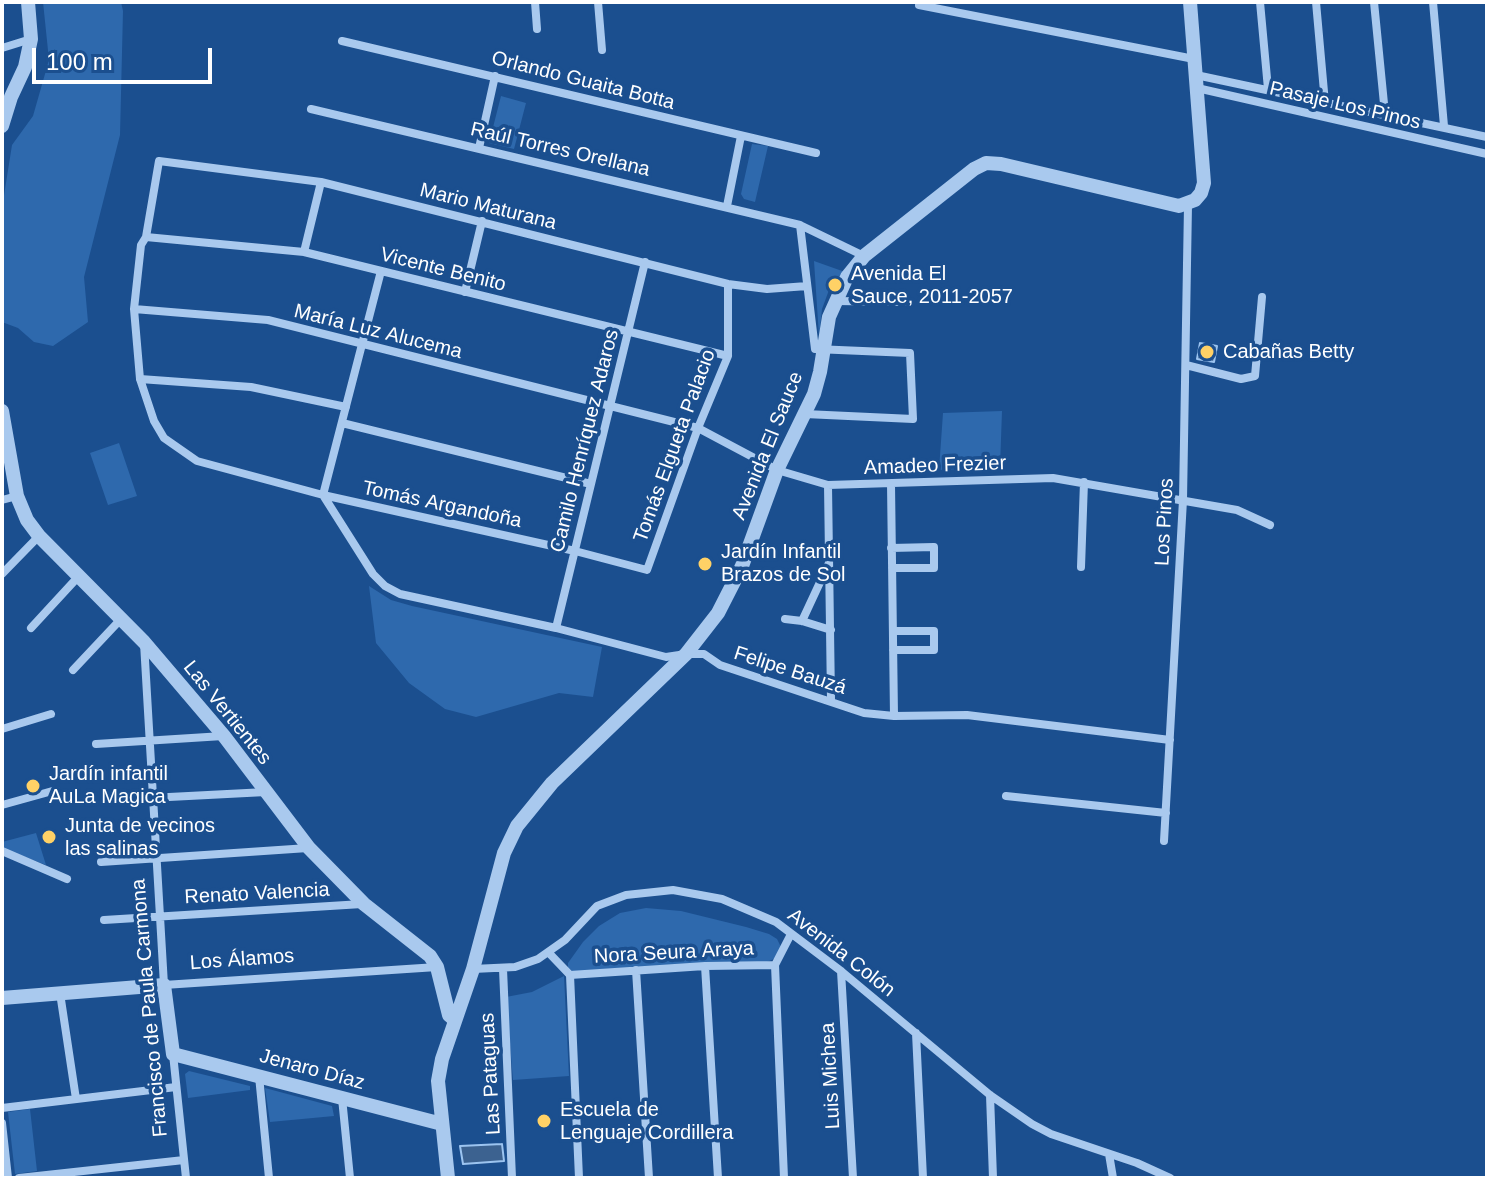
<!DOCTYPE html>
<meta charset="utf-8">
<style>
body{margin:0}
#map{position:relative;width:1489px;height:1180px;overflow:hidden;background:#1b4f8f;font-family:Arial,sans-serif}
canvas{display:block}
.frame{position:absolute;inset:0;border:4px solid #fff;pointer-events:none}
.scale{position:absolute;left:32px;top:48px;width:180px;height:36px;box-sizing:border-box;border:4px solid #fff;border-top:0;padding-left:10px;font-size:24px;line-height:28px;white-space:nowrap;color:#fff;-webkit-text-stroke:6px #1b4f8f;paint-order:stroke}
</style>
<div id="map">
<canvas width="1489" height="1180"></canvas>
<div class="frame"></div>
<div class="scale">100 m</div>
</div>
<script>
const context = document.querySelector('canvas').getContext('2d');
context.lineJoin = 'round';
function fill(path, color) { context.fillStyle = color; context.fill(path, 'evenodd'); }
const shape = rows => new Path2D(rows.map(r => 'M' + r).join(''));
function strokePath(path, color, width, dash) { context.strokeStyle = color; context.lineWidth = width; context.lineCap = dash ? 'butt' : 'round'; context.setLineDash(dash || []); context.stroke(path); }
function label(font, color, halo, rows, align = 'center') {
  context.font = font + ' Arial,sans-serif'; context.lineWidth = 7; context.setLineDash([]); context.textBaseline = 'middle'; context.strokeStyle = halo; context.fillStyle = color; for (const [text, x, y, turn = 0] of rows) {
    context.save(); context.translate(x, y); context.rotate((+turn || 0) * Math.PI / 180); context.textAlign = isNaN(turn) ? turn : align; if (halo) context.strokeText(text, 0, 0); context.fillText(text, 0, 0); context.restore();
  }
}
const green = shape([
 [43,2,121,2,123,11,120,135,84,277,88,322,53,346,34,342,18,328,2,322,2,208,12,145,33,116,49,60],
 [501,96,526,103,514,149,489,143],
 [752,144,768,146,755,202,744,199,741,194],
 [814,261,845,272,829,290,822,309,819,336],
 [1002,411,1000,467,939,470,943,413],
 [119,443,137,496,108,505,90,453],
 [369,586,391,600,412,606,602,647,593,697,559,693,476,717,445,709,409,683,376,643],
 [36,833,46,865,2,848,2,842],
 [646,908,681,911,746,927,769,934,777,939,781,947,776,958,767,962,575,972,568,969,568,963,583,942,599,926,620,913],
 [564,976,569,1076,513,1080,506,997,532,992],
 [189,1071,250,1086,250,1090,188,1098,185,1074],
 [265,1088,332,1106,334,1116,270,1122],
 [30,1109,37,1171,15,1174,8,1112]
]);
const water = shape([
 [1200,343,1217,346,1214,362,1197,359,1200,343],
 [502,1144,504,1161,463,1164,460,1146,502,1144]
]);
const minor = shape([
 [535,2,537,29],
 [598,2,602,50],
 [1260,2,1268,89],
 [1316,2,1325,103],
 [1374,2,1385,114],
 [1433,2,1444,126],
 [919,5,1194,59],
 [342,41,816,153],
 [2,48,31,39],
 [1196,75,1487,137],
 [1197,88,1487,154],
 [311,109,800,225,864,256],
 [479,148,495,76],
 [727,206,741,136],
 [800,225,815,349,910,353,913,419,805,414],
 [146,237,304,252,728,356],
 [304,252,321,182],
 [381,271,323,495,575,551,647,570,698,428,728,356,728,284],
 [807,286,767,289,728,284,321,182,159,161,146,237,141,245,134,309,140,379,154,421,164,438,197,461,323,495,373,574,385,586,400,594,556,628,666,657,686,654,704,654,720,665,864,713,894,716,967,715,1170,740],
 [465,292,482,221],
 [835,301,910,302],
 [134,309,268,320,698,428,777,470,828,485,1053,478,1237,510,1270,525],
 [1186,365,1241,379,1255,376,1262,297],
 [140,379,251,387,346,407],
 [342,423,591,484],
 [891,484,894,716],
 [828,485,831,700],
 [2,500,17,496],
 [891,548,934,547,934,568,892,568],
 [1081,567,1084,482],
 [2,574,39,536],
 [785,619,802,621,831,630],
 [802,621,829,563],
 [31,628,78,577],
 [556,628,645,262],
 [893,631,934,631,934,650,893,650],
 [144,643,164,985,437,967],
 [73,670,121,619],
 [2,729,51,714],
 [96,744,223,736],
 [1006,796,1166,813],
 [111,800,266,792],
 [2,805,56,790],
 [1164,841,1183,500,1188,205],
 [2,851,67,879],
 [101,862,308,848],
 [104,920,362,904],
 [549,953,570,975,705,966,775,965],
 [775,965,784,1178],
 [775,965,791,934],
 [705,966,718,1178],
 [473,969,515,967,538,959,565,940,597,906,626,895,673,890,722,899,776,922,841,971,990,1095,1032,1124,1051,1134,1137,1163,1170,1178],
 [503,969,512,1178],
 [636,970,649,1178],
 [841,971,853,1178],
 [570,975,579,1178],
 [60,993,76,1099],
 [916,1033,923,1178],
 [173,1054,186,1178],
 [259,1076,269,1178],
 [990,1095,993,1178],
 [342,1098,350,1178],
 [2,1108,176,1087],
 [2,1123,8,1178],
 [1109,1154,1113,1178],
 [19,1178,184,1160]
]);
const tertiary = shape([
 [2,126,11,97,25,67,31,39,28,2],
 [2,411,17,496,27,520,39,536,144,642,224,736,309,848,364,904,430,956,437,967,449,1015,455,1020],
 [2,998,164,985,173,1054,442,1124],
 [448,1178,438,1081,442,1059,473,969,504,853,517,826,552,783,686,654,718,613,742,566,777,470,814,394,820,372,829,317,847,277,864,256,974,169,986,163,1001,164,1179,206,1195,200,1201,193,1204,183,1190,2]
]);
const markers = [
 [835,285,8,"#ffd166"],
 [1207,352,8,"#ffd166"],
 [705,564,8,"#ffd166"],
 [33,786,8,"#ffd166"],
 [49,837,8,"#ffd166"],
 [544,1121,8,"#ffd166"]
];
const streetNames = [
 ["Orlando Guaita Botta",583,81,14],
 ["Pasaje Los Pinos",1345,106,13],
 ["Raúl Torres Orellana",560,150,13],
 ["Mario Maturana",488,207,14],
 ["Vicente Benito",443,270,14],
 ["María Luz Alucema",378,332,14],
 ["Camilo Henríquez Adaros",585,441,-76],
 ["Tomás Elgueta Palacio",675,446,-70],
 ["Avenida El Sauce",768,446,-68],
 ["Amadeo Frezier",935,466,-2],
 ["Tomás Argandoña",442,505,12],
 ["Los Pinos",1165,522,-87],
 ["Felipe Bauzá",790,671,18],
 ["Las Vertientes",227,713,51],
 ["Renato Valencia",257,894,-3],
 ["Nora Seura Araya",674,953,-3],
 ["Avenida Colón",841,953,38],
 ["Los Álamos",242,960,-4],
 ["Francisco de Paula Carmona",150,1008,-95],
 ["Jenaro Díaz",312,1070,15],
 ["Las Pataguas",491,1074,-93],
 ["Luis Michea",831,1076,-93]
];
const poiNames = [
 ["Avenida El",851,274],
 ["Sauce, 2011-2057",851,297],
 ["Cabañas Betty",1223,352],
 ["Jardín Infantil",721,552],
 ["Brazos de Sol",721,575],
 ["Jardín infantil",49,774],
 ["AuLa Magica",49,797],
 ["Junta de vecinos",65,826],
 ["las salinas",65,849],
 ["Escuela de",560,1110],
 ["Lenguaje Cordillera",560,1133]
];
fill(green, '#2e69ad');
fill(water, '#3c6290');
strokePath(water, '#9cc4f0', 2);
strokePath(minor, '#a9c9ee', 8);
strokePath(tertiary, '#a9c9ee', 14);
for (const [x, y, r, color] of markers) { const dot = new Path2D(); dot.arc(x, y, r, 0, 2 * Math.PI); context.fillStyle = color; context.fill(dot); strokePath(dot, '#1b4f8f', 3); }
label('20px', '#fff', '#1b4f8f', streetNames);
label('20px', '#fff', '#1b4f8f', poiNames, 'left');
</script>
